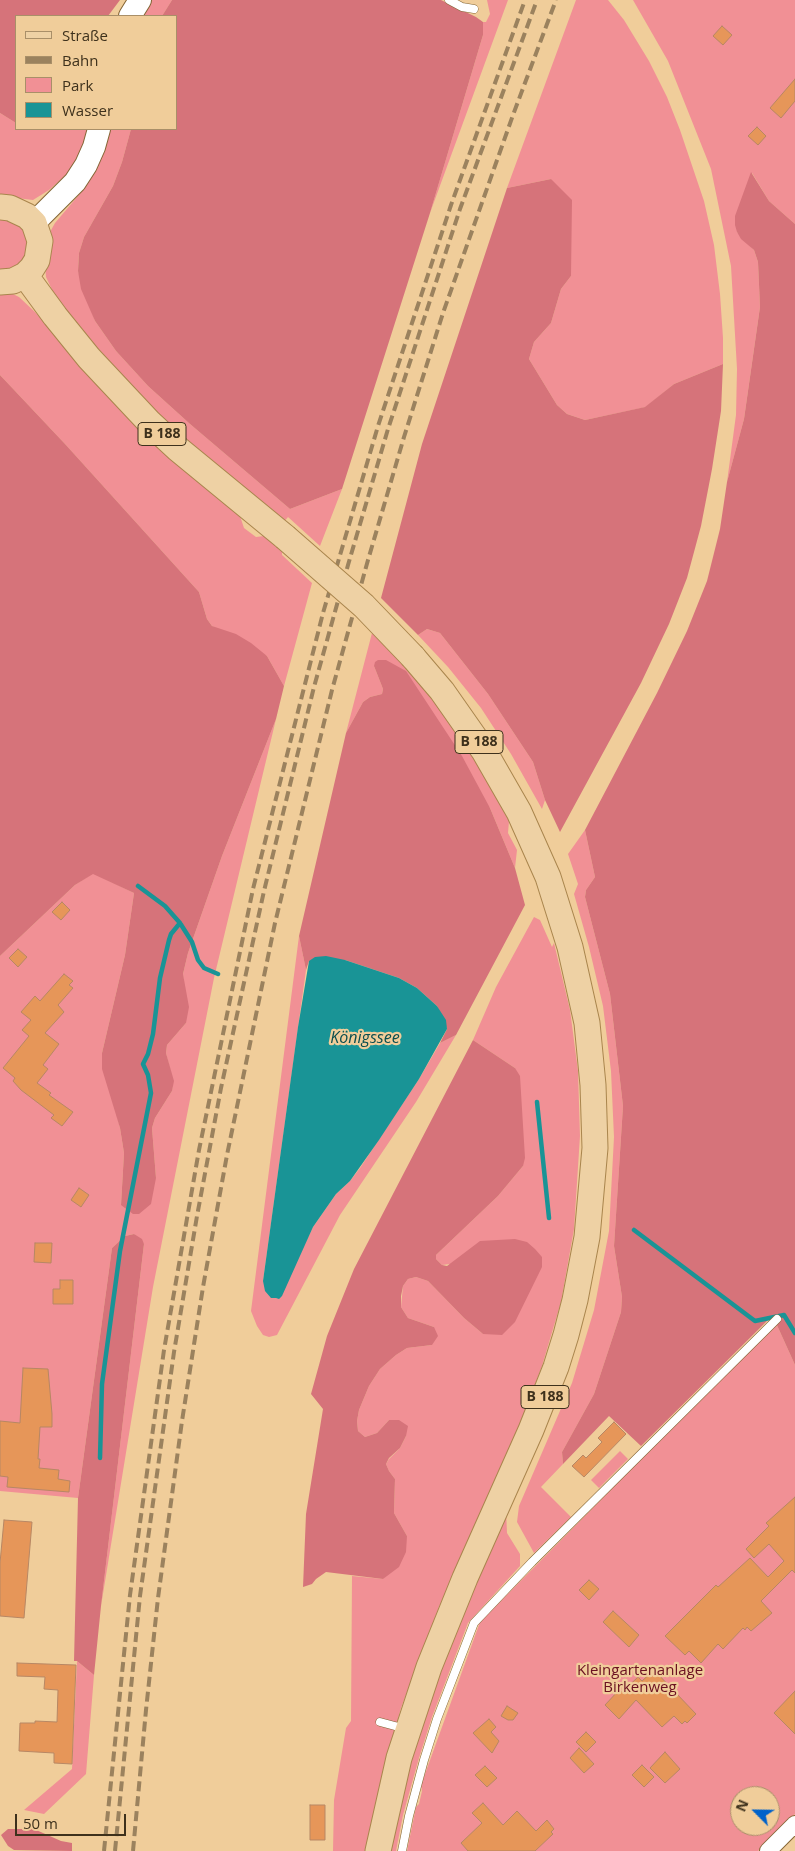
<!DOCTYPE html>
<meta charset="utf-8">
<style>
body{margin:0}
#map{position:relative;width:795px;height:1851px;overflow:hidden;background:#f0cd9a;font-family:"Open Sans",sans-serif}
canvas{display:block}
.legend{position:absolute;left:15px;top:15px;width:162px;height:115px;box-sizing:border-box;background:#f0cd9a;border:1px solid #a98f68;margin:0;padding:6px 9px;list-style:none;font-size:15px;color:#3e311c}
.legend li{display:flex;align-items:center;gap:10px;height:25px}
.legend b{width:25px;border:1px solid #a98f68}
.north{position:absolute;left:730px;top:1786px;width:50px;height:50px;box-sizing:border-box;background:#f0cd9a;border:1px solid #a98f68;border-radius:50%;rotate:293deg;font-size:14px;font-weight:700;line-height:20px;text-align:center;color:#3e311c}
.north::after{content:'';display:block;margin:auto;width:18px;height:22px;background:#0162ca;clip-path:polygon(50% 0,100% 100%,50% 72%,0 100%)}
.scale{position:absolute;left:15px;top:1814px;width:111px;height:22px;box-sizing:border-box;border:2px solid #3e311c;border-top:0;padding-left:6px;font-size:15px;line-height:18px;white-space:nowrap;color:#3e311c;-webkit-text-stroke:4px #f0cd9a;paint-order:stroke}
</style>
<div id="map">
<canvas width="795" height="1851"></canvas>
<ul class="legend">
<li><b style="height:6px;background:#eed1a4"></b>Straße</li>
<li><b style="height:6px;background:#9b825e"></b>Bahn</li>
<li><b style="height:14px;background:#f19095"></b>Park</li>
<li><b style="height:14px;background:#199496"></b>Wasser</li>
</ul>
<div class="north">N</div>
<div class="scale">50 m</div>
</div>
<script>
const context = document.querySelector('canvas').getContext('2d');
context.lineJoin = 'round';
function fill(path, color) { context.fillStyle = color; context.fill(path, 'evenodd'); }
const shape = rows => new Path2D(rows.map(r => 'M' + r).join(''));
function strokePath(path, color, width, dash) { context.strokeStyle = color; context.lineWidth = width; context.lineCap = dash ? 'butt' : 'round'; context.setLineDash(dash || []); context.stroke(path); }
function label(font, color, halo, rows, align = 'center') {
  context.font = font + ' "Open Sans",sans-serif'; context.lineWidth = 4.5; context.setLineDash([]); context.textBaseline = 'middle'; context.strokeStyle = halo; context.fillStyle = color; for (const [text, x, y, turn = 0] of rows) {
    context.save(); context.translate(x, y); context.rotate((+turn || 0) * Math.PI / 180); context.textAlign = isNaN(turn) ? turn : align; if (halo) context.strokeText(text, 0, 0); context.fillText(text, 0, 0); context.restore();
  }
}
const green = shape([
 [151,0,172,0,162,16,140,16],
 [487,0,508,0,430,213,483,35,483,22,486,22,490,14],
 [576,0,608,0,624,20,649,61,667,97,680,130,704,201,714,245,720,294,723,338,723,364,674,384,646,407,585,420,567,414,557,405,529,359,534,342,551,323,561,289,571,276,551,179,507,188],
 [633,0,795,0,795,224,769,201,752,173,737,232,754,250,758,262,760,307,744,419,727,482,736,415,737,369,731,266,711,169,668,61],
 [0,113,16,123,16,129,91,129,86,146,67,174,49,190,33,200,0,196],
 [108,129,131,129,122,162,113,186,84,237,79,253,78,271,95,321,116,351,148,386,190,424,290,509,342,489,320,546,288,517,283,523,173,431,103,360,66,312,54,294,46,277,45,265,50,232,55,223,83,190,94,173],
 [0,220,10,220,22,228,28,241,24,258,17,266,6,269,0,269],
 [0,291,7,291,19,297,35,312,72,354,239,513,244,528,256,537,264,536,282,550,282,555,312,583,284,686,267,656,212,626,207,619,199,592,66,445,0,375],
 [427,629,440,633,488,694,533,762,545,800,542,809,511,754,481,708,448,667,418,635],
 [372,633,421,683,482,770,509,821,508,833,517,850,515,868,490,808,374,666,383,689,382,694,370,697,363,702,346,733],
 [276,719,214,978,153,1287,101,1606,144,1244,134,1234,125,1236,112,1248,78,1498,0,1491,0,956,75,885,93,873,134,893,125,955,102,1053,120,1128,124,1153,121,1205,156,1178,152,1128,155,1118,172,1091,173,1081,166,1053,167,1045,186,1023,183,974,188,953,222,856],
 [585,830,595,877,586,890,585,897,610,994,623,1106,614,1246,622,1297,621,1312,594,1394,562,1452,563,1464,541,1487,571,1517,534,1553,517,1522,519,1506,572,1383,594,1310,609,1231,614,1137,611,1071,603,1006,589,947,574,894,578,884,568,854],
 [534,917,540,920,552,947,554,943,570,1010,578,1071,580,1136,574,1229,561,1302,542,1366,515,1436,439,1607,401,1708,392,1742,367,1851,333,1851,334,1800,346,1728,351,1721,352,1576,383,1579,407,1536,394,1513,395,1479,389,1471,386,1464,389,1459,400,1448,406,1436,389,1420,377,1433,365,1437,358,1431,357,1421,359,1410,369,1386,380,1369,396,1355,407,1348,432,1345,434,1327,408,1318,401,1307,403,1286,408,1279,416,1277,428,1281,464,1318,483,1334,450,1264,442,1265,436,1259,436,1255,498,1196,523,1166,515,1068,473,1040,496,987],
 [299,936,306,970,263,1281,295,1264,313,1227,336,1194,350,1181,360,1168,419,1079,440,1043,456,1035,416,1102,340,1215,277,1335,269,1337,263,1335,257,1326,251,1311],
 [776,1323,795,1365,795,1814,758,1851,407,1851,416,1807,419,1804,422,1791,421,1785,480,1622],
 [740,1796,770,1796,770,1826,740,1826],
 [620,1451,628,1459,599,1488,591,1480],
 [506,1510,507,1533,520,1554,520,1566,468,1623,432,1717,419,1758,403,1815,396,1851,387,1851,426,1705],
 [77,1661,94,1675,86,1774,44,1814,24,1810,72,1769]
]);
const forest = shape([
 [0,0,120,0,108,16,16,16,16,123,0,113],
 [172,0,441,0,476,17,483,22,483,35,430,213,342,489,290,509,190,424,148,386,116,351,95,321,81,289,78,271,79,253,84,237,113,186,122,162,131,129,176,129,176,16,162,16],
 [751,172,769,201,795,224,795,1365,776,1323,770,1318,641,1446,609,1416,563,1464,562,1452,594,1394,621,1312,622,1297,614,1246,623,1106,610,994,585,897,586,890,595,877,585,830,657,693,687,631,707,581,720,529,727,482,744,419,760,307,758,262,754,250,741,239,737,232,735,225,735,216],
 [551,179,572,200,571,276,561,289,551,323,534,342,529,359,557,405,567,414,585,420,645,407,674,384,723,364,721,411,712,469,701,526,687,578,669,624,641,683,560,832,545,800,533,762,488,694,440,633,427,629,418,635,381,598,422,444,507,188],
 [0,375,66,445,199,592,207,619,212,626,236,634,251,643,267,656,284,686,276,719,222,856,188,953,183,974,189,1007,186,1023,167,1045,166,1053,174,1081,172,1091,155,1118,152,1128,156,1178,151,1204,139,1214,133,1214,121,1205,124,1153,120,1128,102,1069,102,1053,125,955,134,893,93,874,75,885,0,956],
 [378,660,386,660,406,671,462,756,490,808,515,868,525,905,456,1035,440,1043,447,1029,437,1006,417,988,399,978,345,960,309,961,306,970,299,936,346,733,363,702,370,697,382,694,383,689,374,666,375,662],
 [473,1040,515,1068,520,1076,525,1158,523,1166,498,1196,436,1255,436,1259,442,1265,447,1266,480,1241,515,1239,527,1242,535,1249,542,1257,542,1267,515,1322,502,1335,483,1334,464,1318,428,1281,416,1277,408,1279,403,1286,401,1296,401,1307,408,1318,434,1327,438,1336,432,1345,407,1348,396,1355,380,1369,369,1386,359,1410,357,1421,358,1431,365,1437,377,1433,389,1420,399,1420,408,1426,406,1436,400,1448,389,1458,386,1464,389,1471,395,1479,394,1513,407,1536,406,1552,399,1567,383,1579,326,1572,316,1579,312,1584,303,1587,306,1514,323,1409,311,1394,327,1336,354,1269],
 [134,1234,142,1239,144,1244,101,1606,94,1675,77,1661,74,1661,78,1498,112,1248,125,1236],
 [8,1829,34,1829,61,1841,72,1843,72,1851,14,1850,8,1846,1,1835]
]);
const water = shape([
 [326,956,345,960,399,978,417,988,437,1006,446,1020,447,1029,419,1079,379,1140,350,1181,336,1194,313,1227,282,1296,279,1299,276,1298,271,1298,265,1291,263,1281,298,1027,309,961,315,957]
]);
const stream = shape([
 [138,886,165,906,180,923,192,942,198,960,204,968,218,974],
 [537,1102,549,1218],
 [634,1230,755,1321,784,1315,795,1333],
 [100,1458,102,1384,120,1251,151,1093,148,1075,143,1064,148,1054,153,1034,160,978,169,940,171,934,180,923]
]);
const building = shape([
 [722,26,732,35,723,45,713,36,722,26],
 [795,79,795,101,781,118,770,108,795,79],
 [757,127,766,136,758,145,748,136,757,127],
 [62,902,70,910,61,920,52,912,62,902],
 [18,949,27,957,18,967,9,958,18,949],
 [64,974,73,981,69,985,73,988,58,1005,64,1012,45,1033,59,1044,43,1065,48,1069,37,1083,51,1093,49,1095,73,1112,62,1126,51,1118,54,1115,21,1090,13,1081,15,1078,3,1068,29,1036,22,1030,31,1020,21,1012,35,996,40,1001,64,974],
 [79,1188,89,1195,81,1207,71,1200,79,1188],
 [35,1243,52,1243,51,1263,34,1262,35,1243],
 [60,1280,73,1280,73,1304,53,1304,53,1289,60,1289,60,1280],
 [23,1368,48,1369,52,1414,52,1427,40,1427,38,1459,40,1459,39,1468,59,1470,58,1479,70,1481,69,1492,7,1487,8,1477,0,1476,0,1421,20,1423,23,1368],
 [614,1422,626,1434,584,1477,572,1466,583,1455,586,1458,602,1442,598,1438,614,1422],
 [795,1497,795,1573,792,1570,761,1601,772,1613,751,1631,747,1627,745,1630,743,1628,723,1649,718,1644,701,1663,689,1651,685,1655,665,1636,716,1585,718,1587,750,1558,768,1577,784,1561,769,1544,754,1558,746,1549,769,1526,766,1523,795,1497],
 [4,1520,32,1522,24,1618,0,1616,0,1563,4,1520],
 [589,1580,599,1589,589,1600,579,1590,589,1580],
 [613,1611,639,1635,629,1647,603,1622,613,1611],
 [17,1663,76,1665,72,1764,54,1763,54,1753,19,1751,20,1723,35,1723,35,1721,57,1722,58,1690,44,1689,45,1677,17,1676,17,1663],
 [654,1670,696,1714,687,1723,685,1721,682,1724,674,1716,662,1727,636,1700,619,1719,605,1705,619,1690,622,1692,638,1677,642,1681,654,1670],
 [795,1691,795,1734,774,1713,795,1691],
 [507,1706,518,1713,513,1720,508,1720,501,1716,507,1706],
 [489,1719,496,1727,491,1732,499,1741,492,1753,473,1733,489,1719],
 [586,1732,596,1742,586,1752,576,1742,586,1732],
 [579,1748,594,1764,584,1773,570,1758,579,1748],
 [665,1752,680,1769,665,1783,650,1768,665,1752],
 [642,1765,654,1777,644,1787,632,1775,642,1765],
 [485,1766,497,1778,487,1787,475,1775,485,1766],
 [483,1803,503,1825,517,1811,536,1831,547,1820,554,1829,551,1832,553,1834,535,1851,468,1851,461,1843,482,1823,472,1813,483,1803],
 [310,1805,325,1805,325,1840,310,1840,310,1805]
]);
const service = shape([
 [449,0,462,7,474,9],
 [380,1722,406,1729],
 [402,1851,409,1816,424,1760,437,1719,474,1623,532,1562,777,1319]
]);
const minor = shape([
 [768,1851,795,1824]
]);
const secondary = shape([
 [130,16,140,0],
 [34,223,75,182,86,165,94,147,99,129]
]);
const primary = shape([
 [0,207,10,208,27,216,34,223,40,241,37,260,32,268,25,275,13,281,0,282],
 [25,275,55,316,89,358,150,423,178,449,285,537],
 [378,1851,399,1758,429,1667,465,1578,531,1430,556,1367,566,1335,575,1300,587,1237,595,1148,593,1085,587,1023,570,947,548,877,519,812,484,751,442,691,413,657]
]);
const rail = shape([
 [104,1851,130,1595,164,1350,199,1150,253,889,323,613,378,426,451,205,525,0],
 [115,1851,140,1596,174,1352,197,1216,221,1088,264,891,314,687,348,565,388,429,460,209,537,0],
 [133,1851,146,1710,158,1598,182,1421,203,1287,227,1155,275,923,332,690,368,560,404,437,443,313,513,115,556,0]
]);
const primaryBridge = shape([
 [285,537,364,606,413,657]
]);
const shields = [
 [162,434,48],
 [479,742,48],
 [545,1397,48]
];
const shieldNames = [
 ["B 188",162,434],
 ["B 188",479,742],
 ["B 188",545,1397]
];
const parkNames = [
 ["Kleingartenanlage",640,1671],
 ["Birkenweg",640,1688]
];
const waterNames = [
 ["Königssee",365,1038]
];
fill(green, '#f19095');
fill(forest, '#d6737a');
fill(water, '#199496');
strokePath(stream, '#199496', 4.5);
fill(building, '#e69659');
strokePath(building, '#b78764', 1);
strokePath(service, '#846534', 9);
strokePath(minor, '#846534', 18);
strokePath(secondary, '#846534', 24);
strokePath(primary, '#a9854d', 27);
strokePath(service, '#fff', 8);
strokePath(minor, '#fff', 16);
strokePath(secondary, '#fff', 22);
strokePath(primary, '#eed1a4', 25);
strokePath(rail, '#9b825e', 4, [10, 5]);
strokePath(primaryBridge, '#a9854d', 27, []);
strokePath(primaryBridge, '#eed1a4', 25);
for (const [x, y, w] of shields) { const box = new Path2D(); box.roundRect(x - w / 2, y - 11.5, w, 23, 4); context.fillStyle = '#f0cd9a'; context.fill(box); strokePath(box, '#3e311c', 1); }
label('bold 14px', '#3e311c', null, shieldNames);
label('15px', '#6a1021', '#f0cd9a', parkNames);
label('italic 16px', '#0a4d4e', '#f0cd9a', waterNames);
</script>
